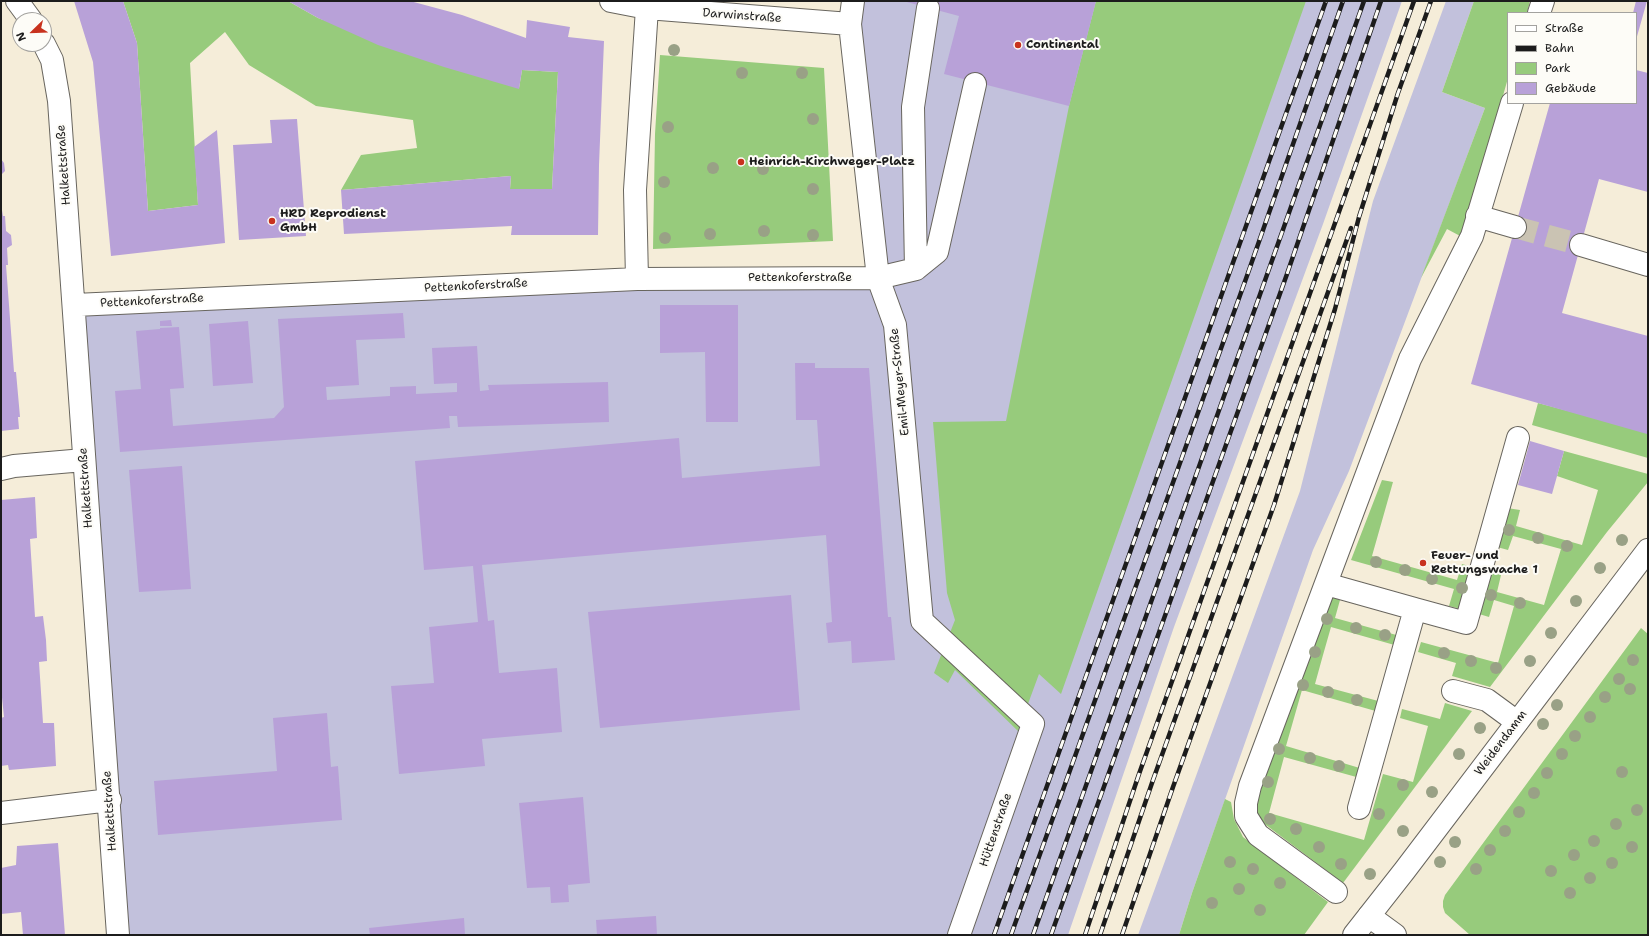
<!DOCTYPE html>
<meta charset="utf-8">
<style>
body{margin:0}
#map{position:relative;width:1649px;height:936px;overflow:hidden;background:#f5edd9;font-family:"Shantell Sans",sans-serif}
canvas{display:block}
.frame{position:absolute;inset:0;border:2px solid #1c1c1c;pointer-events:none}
.legend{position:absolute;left:1507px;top:12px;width:130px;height:92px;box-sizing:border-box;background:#fdfcf7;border:1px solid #a3a29f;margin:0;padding:5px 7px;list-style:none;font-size:12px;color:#1c1c1c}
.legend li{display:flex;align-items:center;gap:8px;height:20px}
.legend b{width:20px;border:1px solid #a3a29f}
.north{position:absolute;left:12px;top:12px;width:40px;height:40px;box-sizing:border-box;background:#fdfcf7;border:1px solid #a3a29f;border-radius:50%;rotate:247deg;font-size:11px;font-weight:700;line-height:16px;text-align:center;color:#1c1c1c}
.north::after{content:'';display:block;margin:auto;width:14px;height:18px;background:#c8321e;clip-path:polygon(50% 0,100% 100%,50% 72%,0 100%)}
</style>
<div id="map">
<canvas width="1649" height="936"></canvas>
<div class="frame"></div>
<ul class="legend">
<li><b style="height:5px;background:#fff"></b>Straße</li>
<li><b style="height:5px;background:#1c1c1c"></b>Bahn</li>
<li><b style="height:11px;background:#97cb7c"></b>Park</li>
<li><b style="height:11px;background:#b8a1d8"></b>Gebäude</li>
</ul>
<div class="north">N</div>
</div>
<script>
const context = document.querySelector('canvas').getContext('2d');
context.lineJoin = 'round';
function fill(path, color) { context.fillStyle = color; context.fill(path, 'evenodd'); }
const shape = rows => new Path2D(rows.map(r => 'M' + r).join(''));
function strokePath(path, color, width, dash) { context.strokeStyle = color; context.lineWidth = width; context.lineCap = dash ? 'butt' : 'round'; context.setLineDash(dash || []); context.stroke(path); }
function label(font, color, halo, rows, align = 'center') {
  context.font = font + ' "Shantell Sans",sans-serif'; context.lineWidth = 4; context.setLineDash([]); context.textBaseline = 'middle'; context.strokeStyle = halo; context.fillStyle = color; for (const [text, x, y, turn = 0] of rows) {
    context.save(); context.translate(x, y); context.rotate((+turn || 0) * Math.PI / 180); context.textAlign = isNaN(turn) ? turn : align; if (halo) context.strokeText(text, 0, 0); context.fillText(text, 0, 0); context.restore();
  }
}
const industrial = shape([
 [853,1,1402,1,1323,224,1174,627,1068,935,118,935,75,305,878,278],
 [1446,1,1474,1,1442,92,1485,108,1349,471,1313,550,1192,893,1179,935,1138,935,1300,491,1373,201]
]);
const green = shape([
 [123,1,288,1,318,18,519,88,522,70,558,72,552,189,510,189,511,176,341,190,361,155,417,148,413,120,316,106,249,65,225,32,190,63,198,205,148,211,137,43],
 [1096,1,1306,1,1061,694,1039,674,1018,731,955,670,948,683,934,673,955,620,947,593,933,422,1006,421,1069,106],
 [1474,1,1530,1,1527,13,1508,13,1508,78,1464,234,1462,237,1447,229,1421,278,1485,108,1442,92],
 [660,55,824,68,833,241,653,249,655,134],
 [1538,403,1648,432,1648,458,1532,425],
 [1564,451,1648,474,1648,482,1607,532,1490,687,1452,676,1456,663,1418,652,1421,642,1498,663,1514,606,1494,600,1489,617,1479,614,1492,572,1501,575,1497,592,1544,605,1561,549,1513,536,1508,550,1497,547,1507,508,1520,510,1516,526,1582,545,1598,490,1557,476],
 [1382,480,1393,482,1372,556,1457,580,1462,564,1472,567,1461,609,1449,606,1454,589,1351,560],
 [1332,597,1340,600,1335,618,1400,636,1398,646,1331,627,1323,655,1315,684,1382,702,1379,712,1302,690,1286,746,1363,769,1360,778,1284,757,1269,813,1364,840,1383,774,1413,782,1428,726,1400,718,1402,709,1440,719,1445,703,1472,711,1343,883,1262,822,1257,812,1256,803],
 [1641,628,1648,634,1648,935,1470,935,1445,913,1443,907,1443,901,1445,895],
 [1225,799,1231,802,1234,819,1243,837,1328,902,1304,935,1179,935,1192,893]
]);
const building = shape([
 [74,1,123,1,137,43,148,211,198,205,194,147,217,130,225,243,111,256,93,62],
 [288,1,410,1,462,15,526,38,527,20,570,27,568,37,604,41,599,165,598,235,511,235,512,226,344,234,341,190,511,176,510,189,552,189,558,72,522,70,519,89,444,67,378,45,318,18],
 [903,1,1096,1,1069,106,944,74,959,16],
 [1636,1,1647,1,1636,40,1636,13,1633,13],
 [1636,70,1648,73,1648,192,1599,179,1562,313,1648,336,1648,432,1647,434,1471,384,1550,103,1636,103],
 [297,119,306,236,239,240,233,145,272,143,270,120],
 [1,159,4,163,5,171,1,175],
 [1,204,3,216,5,216,6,231,11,235,12,245,7,248,8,265,6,265,14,372,16,372,20,417,18,417,19,429,1,431],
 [660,305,738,305,738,422,706,422,705,352,660,353],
 [403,313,405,338,356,340,359,385,326,387,327,400,390,396,390,387,416,386,416,394,457,392,457,383,434,384,432,348,477,346,480,391,489,390,488,385,608,382,609,422,458,427,457,416,449,416,450,428,120,452,115,391,141,389,136,331,160,329,160,328,179,327,184,388,170,389,173,426,274,418,284,407,278,319],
 [171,320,172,326,160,326,160,321],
 [248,321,253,383,213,386,209,324],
 [795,363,815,363,815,368,869,368,888,617,891,617,895,660,852,663,851,641,828,643,826,623,832,622,826,535,482,565,488,621,494,620,499,673,557,668,562,732,482,739,485,766,399,774,391,686,434,683,429,627,478,622,473,566,424,570,415,461,679,438,682,478,820,466,817,420,796,420],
 [1530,441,1564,451,1552,494,1518,485],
 [182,466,191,589,139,592,129,470],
 [35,497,37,538,30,539,35,617,43,616,46,640,47,661,39,662,43,723,54,723,56,766,9,770,8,765,1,766,1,718,4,717,1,688,1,500],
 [791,595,800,710,600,728,588,612],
 [327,713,331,767,338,766,342,820,158,835,154,781,277,771,273,718],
 [583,797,590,883,568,885,569,902,551,903,550,887,527,888,519,803],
 [58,843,65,935,23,935,21,912,1,914,1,868,16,865,17,846],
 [656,916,657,935,597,935,596,920],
 [464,918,465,935,370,935,369,928]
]);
const minorTunnel = shape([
 [1515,227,1581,245]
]);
const minor = shape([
 [17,1,31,20],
 [611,1,647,8,850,24],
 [853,1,850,24,878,278,895,325,922,621,1033,724,959,935],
 [1539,13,1543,1],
 [44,44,52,60,59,101,118,935],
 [1477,216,1515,227],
 [1581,245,1648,265],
 [916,269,913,107,928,8],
 [637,279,635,190,647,8],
 [75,305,637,279,878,278,916,269,937,252,975,84],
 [1,469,14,466,84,460],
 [1326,584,1415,609],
 [1453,691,1487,700,1517,722],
 [1359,808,1415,609,1466,623,1518,438],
 [1,813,110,800],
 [1336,892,1258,835,1246,816,1246,803,1250,786,1410,359,1472,236,1512,103],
 [1369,916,1395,935]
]);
const major = shape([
 [1354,935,1405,870,1648,550]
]);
const rail = shape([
 [994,935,1326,1],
 [1011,935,1248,273,1343,1],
 [1033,935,1364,1],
 [1051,935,1287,274,1381,1],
 [1085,935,1139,774,1414,1],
 [1100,935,1153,780,1351,228],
 [1122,935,1173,787,1274,505,1335,309,1359,217,1398,93,1431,1]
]);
const trees = [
 [674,50],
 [742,73],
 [802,73],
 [813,119],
 [668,127],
 [713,168],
 [763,169],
 [664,182],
 [813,189],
 [764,231],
 [710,234],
 [813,235],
 [665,238],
 [1509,530],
 [1538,538],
 [1622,540],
 [1567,546],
 [1376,562],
 [1600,568],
 [1405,570],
 [1432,579],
 [1462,588],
 [1491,595],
 [1576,601],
 [1520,603],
 [1327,619],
 [1356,628],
 [1551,633],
 [1385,635],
 [1315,652],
 [1444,653],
 [1633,660],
 [1471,661],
 [1530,661],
 [1496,668],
 [1619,679],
 [1303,685],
 [1630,689],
 [1328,692],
 [1605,697],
 [1357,700],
 [1557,705],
 [1590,717],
 [1543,724],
 [1480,728],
 [1575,736],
 [1279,749],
 [1459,754],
 [1562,754],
 [1310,758],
 [1339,766],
 [1622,772],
 [1547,773],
 [1268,782],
 [1403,785],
 [1432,792],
 [1534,793],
 [1637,810],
 [1519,812],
 [1379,814],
 [1270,819],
 [1616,824],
 [1296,829],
 [1403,831],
 [1505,831],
 [1594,841],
 [1455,842],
 [1319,847],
 [1632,847],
 [1490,850],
 [1574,855],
 [1230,862],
 [1440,862],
 [1612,863],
 [1341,864],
 [1253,869],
 [1476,869],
 [1551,871],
 [1370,874],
 [1590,878],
 [1280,883],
 [1239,889],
 [1570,893],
 [1212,903],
 [1260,910]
];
const markers = [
 [1018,45,4,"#c8321e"],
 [741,162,4,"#c8321e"],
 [272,221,4,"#c8321e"],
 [1423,563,4,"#c8321e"]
];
const streetNames = [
 ["Darwinstraße",742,16,4],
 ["Halkettstraße",64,165,-94],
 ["Pettenkoferstraße",800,278],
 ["Pettenkoferstraße",476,286,-3],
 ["Pettenkoferstraße",152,301,-3],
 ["Emil-Meyer-Straße",900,382,-96],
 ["Halkettstraße",86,488,-94],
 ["Weidendamm",1501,743,-53],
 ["Halkettstraße",110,811,-94],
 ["Hüttenstraße",996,830,-71]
];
const poiNames = [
 ["Continental",1026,45],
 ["Heinrich-Kirchweger-Platz",749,162],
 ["HRD Reprodienst",280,214],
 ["GmbH",280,228],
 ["Feuer- und",1431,556],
 ["Rettungswache 1",1431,570]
];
fill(industrial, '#c2c1dc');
fill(green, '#97cb7c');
fill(building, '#b8a1d8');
strokePath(minorTunnel, '#cac3b3', 22, [22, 11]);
strokePath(minor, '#68655e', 24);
strokePath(major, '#68655e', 24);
strokePath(minor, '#fff', 22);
strokePath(major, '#fff', 22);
strokePath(rail, '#1c1c1c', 4.5);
strokePath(rail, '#fdfcf7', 3, [9]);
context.fillStyle = '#99a186';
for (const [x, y] of trees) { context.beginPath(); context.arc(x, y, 6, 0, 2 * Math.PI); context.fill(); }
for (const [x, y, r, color] of markers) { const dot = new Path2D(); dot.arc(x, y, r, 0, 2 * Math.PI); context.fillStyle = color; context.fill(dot); strokePath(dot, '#fdfcf7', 1.5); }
label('12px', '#1c1c1c', '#fdfcf7', streetNames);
label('bold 12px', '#1c1c1c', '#fdfcf7', poiNames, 'left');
</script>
